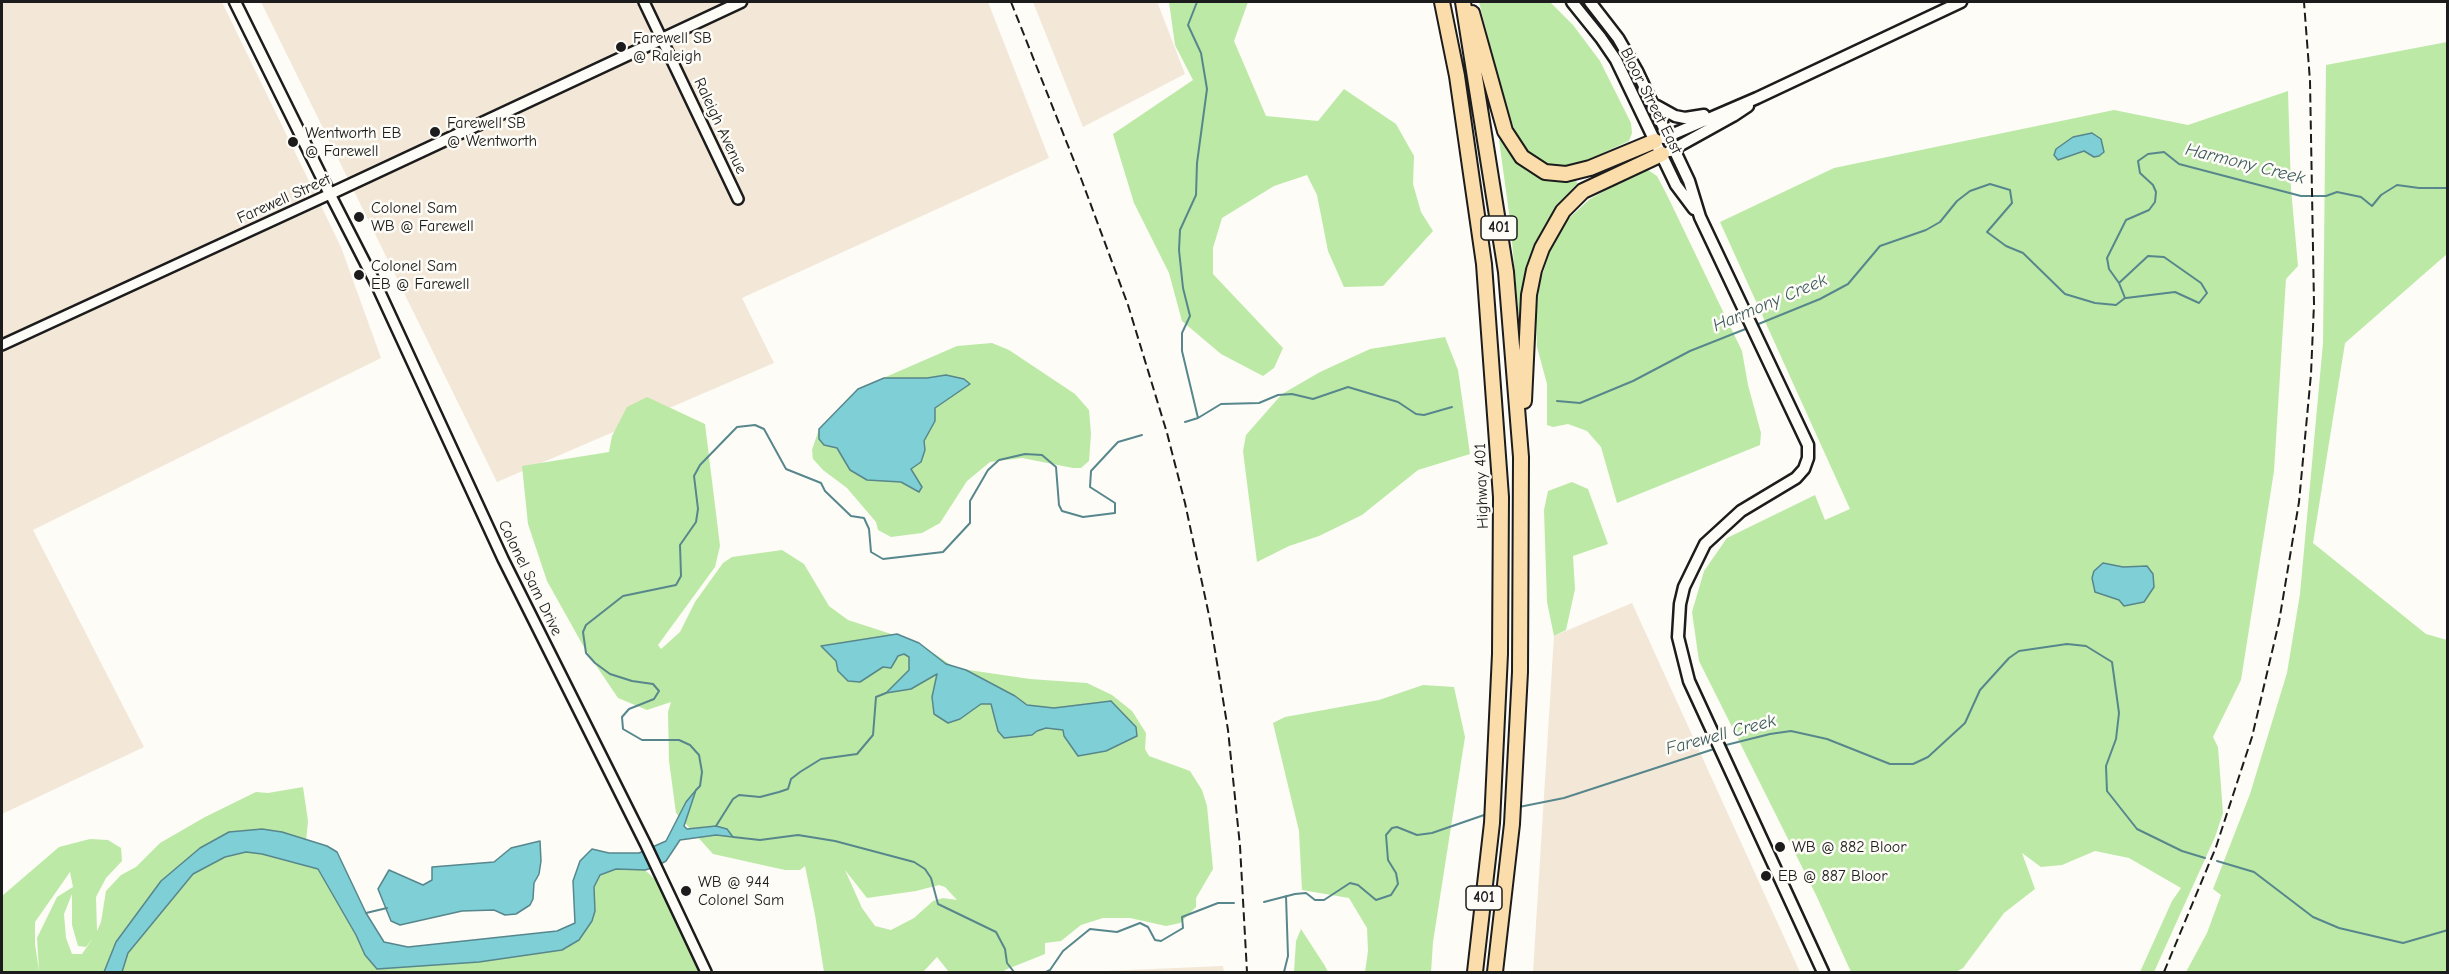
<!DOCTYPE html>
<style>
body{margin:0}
#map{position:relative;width:2449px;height:974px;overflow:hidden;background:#fdfcf7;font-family:"Comic Neue",sans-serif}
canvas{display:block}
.frame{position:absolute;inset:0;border:3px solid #1c1c1c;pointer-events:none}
</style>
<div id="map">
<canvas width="2449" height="974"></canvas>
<div class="frame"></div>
</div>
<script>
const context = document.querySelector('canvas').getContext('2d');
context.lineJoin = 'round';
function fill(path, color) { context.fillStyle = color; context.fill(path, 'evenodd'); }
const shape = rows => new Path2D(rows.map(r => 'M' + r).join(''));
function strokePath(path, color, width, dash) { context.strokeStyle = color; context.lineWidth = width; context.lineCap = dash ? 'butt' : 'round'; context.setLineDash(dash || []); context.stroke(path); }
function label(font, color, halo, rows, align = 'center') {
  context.font = font + ' "Comic Neue",sans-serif'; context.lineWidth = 5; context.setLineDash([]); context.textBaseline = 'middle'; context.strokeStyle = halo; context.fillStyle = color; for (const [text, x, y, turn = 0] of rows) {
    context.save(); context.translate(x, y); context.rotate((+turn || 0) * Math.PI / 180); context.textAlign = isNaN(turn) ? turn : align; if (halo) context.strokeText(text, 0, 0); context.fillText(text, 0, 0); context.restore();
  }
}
const built = shape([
 [2,2,222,2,341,247,381,358,33,530,144,747,2,814],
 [261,2,988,2,1049,158,742,298,774,363,497,482],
 [1033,2,1161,2,1158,4,1185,74,1083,127],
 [1632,603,1800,972,1533,972,1554,636],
 [1223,966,1224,972,1102,972,1106,971]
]);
const green = shape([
 [1169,2,1248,2,1234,41,1266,116,1318,121,1344,89,1396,124,1414,156,1413,184,1421,212,1433,231,1383,286,1344,287,1328,251,1317,195,1307,175,1274,186,1222,218,1213,248,1213,274,1283,348,1274,368,1263,376,1221,354,1182,321,1169,273,1134,203,1113,134,1193,80,1175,45],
 [1479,2,1550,2,1573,25,1600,61,1631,123,1632,133,1629,141,1581,163,1562,168,1545,164,1531,155,1520,140,1508,116],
 [2447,42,2447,254,2345,343,2313,543,2426,634,2447,640,2447,972,2186,972,2207,933,2221,895,2213,889,2250,794,2287,673,2300,594,2323,343,2326,65],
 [2288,91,2291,189,2298,266,2286,279,2274,471,2241,680,2213,737,2218,747,2223,813,2215,837,2154,972,2140,972,2172,901,2181,888,2129,858,2095,851,2062,865,2041,867,2022,853,2035,889,2004,913,1963,968,1956,972,1851,972,1816,895,1699,661,1692,612,1704,571,1727,538,1815,495,1825,520,1850,509,1720,222,1834,168,2114,110,2188,125],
 [1499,140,1502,140,1514,160,1527,171,1543,178,1560,182,1576,180,1579,188,1550,221,1533,250,1525,279,1523,317,1519,319,1510,220],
 [1648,170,1657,176,1667,195,1742,351,1748,385,1761,433,1760,445,1617,503,1601,447,1587,431,1568,424,1553,427,1547,425,1547,384,1537,347,1536,314,1540,282,1550,251,1566,221,1590,199,1635,174],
 [1445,337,1458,370,1470,454,1418,470,1362,515,1319,536,1289,546,1257,562,1243,451,1246,435,1282,394,1320,372,1370,349],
 [992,343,1009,350,1075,394,1089,410,1091,434,1089,461,1081,468,1073,468,1022,458,990,462,967,481,940,523,922,533,891,537,878,530,876,522,847,488,823,470,813,459,812,450,819,429,858,389,957,346],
 [647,397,705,424,720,546,715,567,658,645,661,649,680,632,695,602,723,563,732,557,782,550,804,564,829,606,848,620,919,643,955,668,1030,679,1087,683,1112,695,1132,711,1146,733,1145,749,1149,756,1190,771,1202,790,1207,806,1213,869,1196,898,1196,907,1180,923,1166,926,1130,918,1103,918,1081,925,1061,941,1045,943,1045,954,1005,970,1004,972,949,972,937,957,923,972,824,972,815,915,805,866,800,870,785,870,713,854,676,813,669,761,668,712,671,702,647,710,618,698,585,649,547,581,528,524,522,466,609,452,612,436,627,407],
 [845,870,867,898,916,891,939,885,945,887,957,900,943,898,933,901,914,918,891,930,875,926,862,908],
 [1572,482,1588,489,1608,544,1573,556,1575,589,1566,630,1554,636,1547,602,1544,510,1548,491],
 [1423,685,1454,687,1465,737,1433,942,1431,972,1365,972,1368,951,1367,928,1349,898,1302,890,1299,831,1273,723,1285,717,1379,700],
 [303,787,308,821,306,841,282,832,229,832,116,942,104,972,2,972,2,896,59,847,90,839,108,840,121,848,122,861,106,878,96,897,97,931,101,922,106,891,121,875,136,867,160,843,205,817,256,792,268,793],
 [70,872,73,887,57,897,37,938,39,971,35,944,35,922],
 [72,894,72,925,78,946,86,947,93,938,82,954,72,954,66,938,64,914],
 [246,852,262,854,318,869,356,935,365,955,562,950,595,911,594,887,600,875,616,869,645,870,663,887,704,972,122,972,128,953,193,874,225,857],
 [1301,929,1325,966,1328,972,1294,972,1296,941]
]);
const water = shape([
 [2092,133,2101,139,2104,152,2099,156,2094,157,2084,151,2058,160,2054,155,2056,149,2073,137,2092,133],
 [946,375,964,379,970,384,935,408,935,421,924,441,925,450,921,462,911,469,922,487,919,492,901,482,867,480,850,470,837,448,824,445,819,439,819,429,858,389,884,378,927,378,946,375],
 [2103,563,2123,567,2147,566,2153,574,2154,587,2144,602,2124,606,2119,600,2095,592,2092,578,2094,571,2103,563],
 [897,634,919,643,946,664,966,670,1015,696,1027,705,1054,708,1111,701,1136,727,1137,736,1106,751,1078,756,1064,736,1063,730,1046,728,1037,731,1032,735,1004,738,998,731,991,704,981,704,960,719,948,723,934,714,932,697,937,674,911,689,886,693,909,670,909,657,904,654,898,656,891,668,883,667,860,682,848,681,838,671,836,661,821,646,897,634],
 [696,790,684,826,687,829,716,826,727,829,733,837,716,835,680,840,666,861,655,867,645,870,616,869,600,875,594,887,595,911,592,921,579,940,562,950,479,962,377,969,365,955,356,935,318,869,262,854,246,852,225,857,193,874,128,953,122,972,104,972,116,942,161,881,200,848,229,832,262,829,282,832,327,846,337,852,366,913,384,942,408,947,557,931,575,923,573,881,580,861,592,849,609,853,639,853,666,841,686,802,696,790],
 [540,841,541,861,539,874,534,883,533,899,530,905,516,914,505,915,494,910,462,911,400,925,391,921,378,889,389,870,423,885,432,880,432,867,494,862,511,848,540,841]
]);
const stream = shape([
 [1197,2,1188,25,1201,53,1207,89,1197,163,1196,195,1180,230,1179,250,1183,288,1190,316,1182,333,1182,351,1198,418],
 [2119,283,2148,256,2164,257,2201,283,2207,293,2199,303,2175,292,2126,298],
 [2125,298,2119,283,2109,269,2107,258,2126,220,2149,210,2155,202,2156,192,2153,185,2140,173,2138,161,2148,154,2164,152,2179,164,2301,196,2326,196,2337,192,2361,197,2372,206,2381,195,2397,185,2419,188,2448,188],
 [1756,325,1820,299,1848,284,1880,246,1926,230,1940,222,1957,201,1970,191,1990,184,2010,190,2012,203,1987,232,2006,246,2023,253,2065,294,2095,303,2116,305,2125,298],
 [1557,401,1580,403,1633,381,1690,351,1748,328],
 [1185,422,1198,418,1221,404,1259,403,1278,395,1292,394,1313,399,1348,387,1398,402,1416,414,1424,415,1452,407],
 [1722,746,1770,734,1791,731,1827,739,1890,764,1913,764,1928,757,1965,723,1980,690,2009,658,2019,651,2067,644,2086,646,2112,662,2119,713,2116,739,2106,766,2107,791,2137,829,2182,851,2205,858],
 [696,790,700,786,702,772,699,755,690,745,679,740,642,740,623,729,622,717,629,709,654,699,659,691,653,684,632,681,610,674,595,663,586,653,583,632,586,625,623,596,676,585,681,576,680,545,696,522,698,509,694,476,700,465,737,427,755,425,764,429,786,469,821,483,825,491,851,516,864,518,869,529,871,552,883,559,943,552,970,523,970,501,988,470,999,460,1025,454,1042,455,1056,467,1059,505,1062,511,1083,517,1115,513,1115,503,1090,487,1091,471,1118,442,1142,435],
 [1519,807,1564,798,1717,748],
 [716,826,733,799,739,795,760,797,779,792,788,789,791,779,800,772,821,759,857,754,873,735,876,697,886,693],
 [733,837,760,840,798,835,835,841,914,862,925,869,931,878,938,904,996,932,1005,949,1007,963,1014,972],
 [2217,861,2254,872,2313,917,2339,928,2403,943,2448,930],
 [1264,902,1295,894,1306,893,1315,900,1324,900,1350,883,1358,885,1376,900,1391,895,1398,884,1396,873,1388,860,1386,835,1392,828,1397,827,1417,835,1432,833,1487,814],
 [366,913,387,908],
 [1046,972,1050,970,1063,951,1090,929,1117,932,1140,923,1148,927,1155,940,1161,941,1183,928,1182,917,1218,903,1234,903],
 [1284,972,1288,956,1286,896]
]);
const tertiary = shape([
 [644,2,738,199],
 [2,345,330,194,377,286,503,559,646,845,706,972]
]);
const secondary = shape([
 [235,2,330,194,741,2],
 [1572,2,1601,38,1616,60,1676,185,1694,209],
 [1590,2,1618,38,1637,71,1689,181,1700,217,1808,445,1808,458,1804,469,1796,478,1741,511,1705,544,1684,587,1680,604,1678,637,1689,681,1823,972],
 [1657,106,1675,116,1685,118,1704,115],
 [1664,138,1757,98,1961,2],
 [1670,151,1733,116,1748,106]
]);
const motorway = shape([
 [1442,2,1457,76,1484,264,1501,497,1500,654,1492,823,1475,972],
 [1463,2,1506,272,1521,457,1520,672,1512,824,1495,972],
 [1472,13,1505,131,1522,157,1545,172,1566,174,1590,168,1655,141],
 [1524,401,1529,295,1534,270,1542,248,1563,211,1583,191,1662,154]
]);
const rail = shape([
 [1011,2,1082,181,1128,305,1167,433,1185,503,1210,620,1228,730,1240,846,1247,972],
 [2164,972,2216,847,2252,737,2279,622,2299,502,2311,374,2314,304,2310,81,2304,2]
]);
const markers = [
 [621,47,6,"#1c1c1c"],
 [435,132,6,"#1c1c1c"],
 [293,142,6,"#1c1c1c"],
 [359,217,6,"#1c1c1c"],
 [359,275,6,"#1c1c1c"],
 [1780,847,6,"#1c1c1c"],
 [1766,876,6,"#1c1c1c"],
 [686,891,6,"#1c1c1c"]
];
const shields = [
 [1499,228,36],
 [1484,898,36]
];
const shieldNames = [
 ["401",1499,228],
 ["401",1484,898]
];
const poiNames = [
 ["Farewell SB",633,38],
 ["@ Raleigh",633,56],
 ["Farewell SB",447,123],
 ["@ Wentworth",447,141],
 ["Wentworth EB",305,133],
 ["@ Farewell",305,151],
 ["Colonel Sam",371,208],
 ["WB @ Farewell",371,226],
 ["Colonel Sam",371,266],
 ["EB @ Farewell",371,284],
 ["WB @ 882 Bloor",1792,847],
 ["EB @ 887 Bloor",1778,876],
 ["WB @ 944",698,882],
 ["Colonel Sam",698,900]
];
const streetNames = [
 ["Bloor Street East",1651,101,63],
 ["Raleigh Avenue",720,126,65],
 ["Farewell Street",284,199,-24],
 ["Highway 401",1482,486,-92],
 ["Colonel Sam Drive",530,578,64]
];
const waterNames = [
 ["Harmony Creek",2245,164,14],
 ["Harmony Creek",1770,303,-23],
 ["Farewell Creek",1721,735,-15]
];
fill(built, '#f3e7d8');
fill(green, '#bde9a6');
fill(water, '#7ecfd6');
strokePath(water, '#57878c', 1.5);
strokePath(stream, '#57878c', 2);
strokePath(tertiary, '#1c1c1c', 14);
strokePath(secondary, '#1c1c1c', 15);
strokePath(motorway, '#1c1c1c', 18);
strokePath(tertiary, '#fdfcf7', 9);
strokePath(secondary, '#fdfcf7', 10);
strokePath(motorway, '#faddab', 14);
strokePath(rail, '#1c1c1c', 2, [9, 4.5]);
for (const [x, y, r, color] of markers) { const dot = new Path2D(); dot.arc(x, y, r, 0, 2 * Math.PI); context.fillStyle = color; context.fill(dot); strokePath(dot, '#fdfcf7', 2); }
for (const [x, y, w] of shields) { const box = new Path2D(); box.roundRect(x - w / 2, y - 12, w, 24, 4.5); context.fillStyle = '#fdfcf7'; context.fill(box); strokePath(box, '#1c1c1c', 1.5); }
label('bold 15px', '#1c1c1c', null, shieldNames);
label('16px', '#1c1c1c', '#fdfcf7', poiNames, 'left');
label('16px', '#1c1c1c', '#fdfcf7', streetNames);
label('italic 18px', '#3e5b5d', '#fdfcf7', waterNames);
</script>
